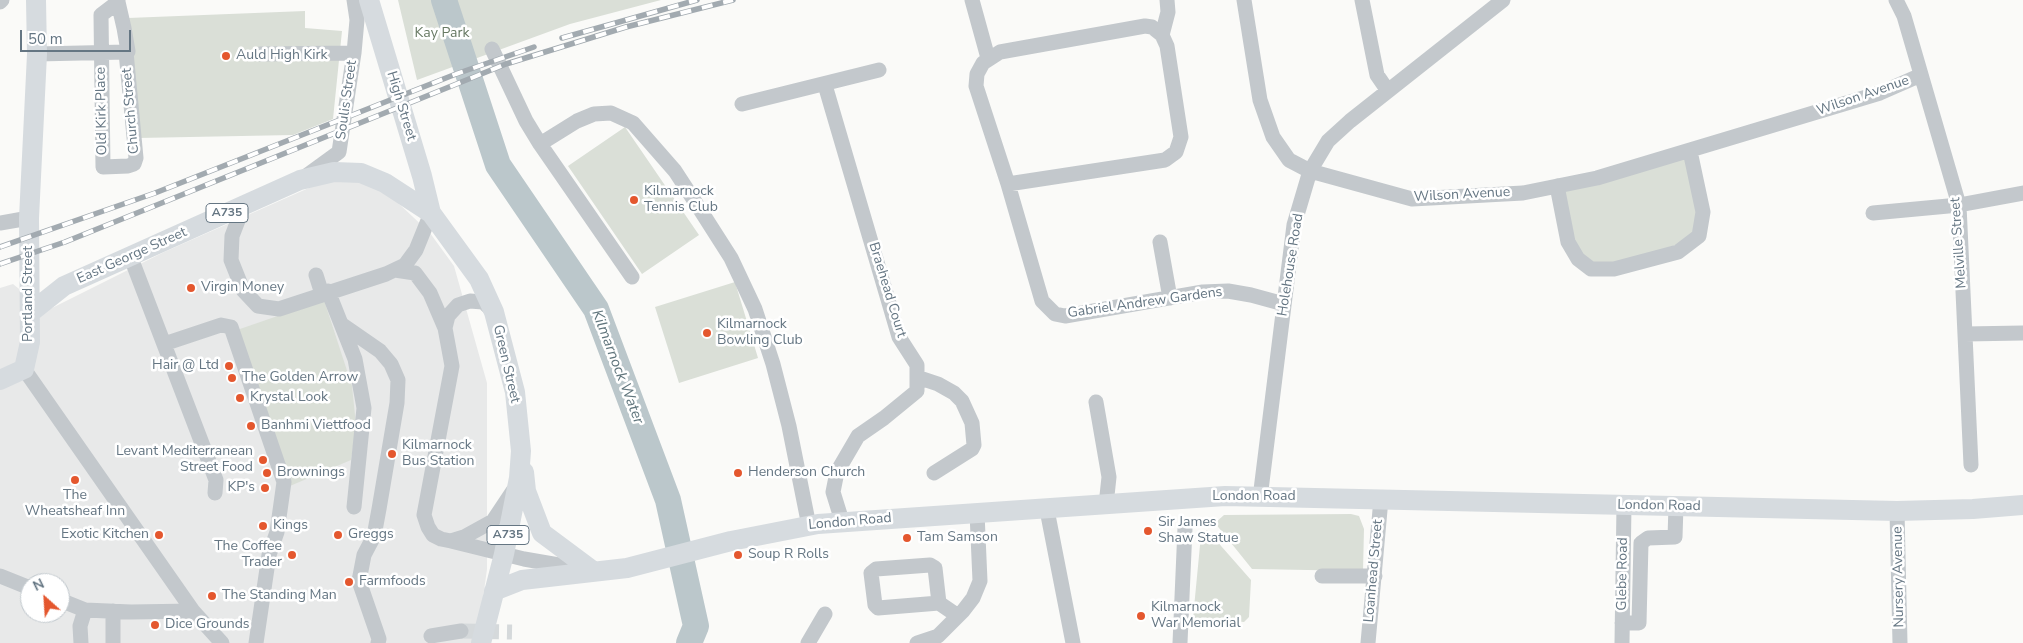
<!DOCTYPE html>
<style>
body{margin:0}
#map{position:relative;width:2023px;height:643px;overflow:hidden;background:#fafaf8;font-family:"Nunito Sans",sans-serif}
canvas{display:block}
.north{position:absolute;left:20px;top:573px;width:50px;height:50px;box-sizing:border-box;background:#fff;border:1px solid #c1c8cd;border-radius:50%;rotate:334deg;font-size:14px;font-weight:700;line-height:20px;text-align:center;color:#657683}
.north::after{content:'';display:block;margin:auto;width:18px;height:22px;background:#e4572e;clip-path:polygon(50% 0,100% 100%,50% 72%,0 100%)}
.scale{position:absolute;left:20px;top:30px;width:111px;height:22px;box-sizing:border-box;border:2px solid #657683;border-top:0;padding-left:6px;font-size:15px;line-height:18px;white-space:nowrap;color:#657683;-webkit-text-stroke:4px #fff;paint-order:stroke}
</style>
<div id="map">
<canvas width="2023" height="643"></canvas>
<div class="north">N</div>
<div class="scale">50 m</div>
</div>
<script>
const context = document.querySelector('canvas').getContext('2d');
context.lineJoin = 'round';
function fill(path, color) { context.fillStyle = color; context.fill(path, 'evenodd'); }
const shape = rows => new Path2D(rows.map(r => 'M' + r).join(''));
function strokePath(path, color, width, dash) { context.strokeStyle = color; context.lineWidth = width; context.lineCap = dash ? 'butt' : 'round'; context.setLineDash(dash || []); context.stroke(path); }
function label(font, color, halo, rows, align = 'center') {
  context.font = font + ' "Nunito Sans",sans-serif'; context.lineWidth = 5; context.setLineDash([]); context.textBaseline = 'middle'; context.strokeStyle = halo; context.fillStyle = color; for (const [text, x, y, turn = 0] of rows) {
    context.save(); context.translate(x, y); context.rotate((+turn || 0) * Math.PI / 180); context.textAlign = isNaN(turn) ? turn : align; if (halo) context.strokeText(text, 0, 0); context.fillText(text, 0, 0); context.restore();
  }
}
const built = shape([
 [329,179,378,184,430,233,454,266,487,383,487,569,477,643,0,643,0,288,13,284,46,311,162,253],
 [30,583,60,583,60,613,30,613]
]);
const green = shape([
 [398,0,661,0,570,24,417,80],
 [305,11,305,28,342,31,333,119,293,135,138,138,128,18],
 [625,127,699,235,642,274,568,166],
 [1690,151,1699,236,1614,269,1578,259,1557,186],
 [735,282,758,358,679,383,655,307],
 [324,300,352,386,356,425,351,460,290,486,237,330],
 [1351,514,1359,516,1364,529,1363,571,1252,569,1215,523,1224,515],
 [1207,530,1251,580,1249,617,1244,622,1193,618,1201,535]
]);
const river = shape([
 [444,0,498,165,596,309,668,500,696,626,689,643]
]);
const minorTunnel = shape([
 [461,631,512,632]
]);
const minor = shape([
 [118,0,118,2,124,28,128,51,126,52,136,158,134,164,128,166,103,167,101,15,118,2],
 [972,0,988,58],
 [1244,0,1260,100,1273,137,1289,160,1310,171,1412,199,1523,193,1597,178,1880,93,1921,75],
 [1362,0,1377,75,1388,91],
 [1896,0,1904,16,1959,205,1971,465],
 [0,2,2,0],
 [1162,35,1168,12,1167,0],
 [492,49,526,121,540,144,577,121,594,114,611,113,633,123,675,171,701,211,731,258,755,309,773,364,789,426,809,526],
 [37,54,126,52],
 [260,54,354,53],
 [825,85,899,337,917,365,917,391,884,418,858,436,837,472,833,492,842,521],
 [742,104,879,70],
 [540,144,632,277],
 [306,176,339,152,354,53,357,20,354,0],
 [1008,184,1165,160,1176,152,1181,137,1167,46,1162,35,1152,27,1145,26,1000,52,983,63,977,74,976,86,1008,184,1042,301,1055,314,1065,316,1203,292,1228,291,1251,295,1284,304],
 [1557,186,1568,242,1578,259,1591,269,1614,269,1678,252,1699,236,1703,212,1690,151],
 [244,205,232,236,231,260,243,290,258,306,279,309,386,274,405,265,416,250,431,213],
 [1873,213,1959,205,2023,193],
 [0,223,29,218],
 [1160,242,1170,298],
 [131,258,216,480,215,493],
 [395,270,415,273,430,293,445,328],
 [316,275,322,294],
 [328,291,355,359,364,408,354,507],
 [494,312,483,302,470,301,458,305,448,316,445,328,452,366,424,515,428,527,433,535,441,539,451,541,464,537,493,521,513,491],
 [341,324,380,351,391,364,398,380,397,403,379,509,374,536,364,555,359,581,379,639,378,643],
 [1965,334,2023,333],
 [164,344,221,325,231,327,284,482,277,532,269,555,256,643],
 [24,369,193,611,222,643],
 [917,377,938,384,954,393,962,401,972,423,974,445,972,449,934,473],
 [1096,402,1109,477,1106,505],
 [1260,498,1294,225,1310,171,1328,141,1350,121,1503,0],
 [1047,510,1073,643],
 [1897,511,1900,643],
 [451,541,524,559,582,569],
 [0,576,30,588],
 [1322,576,1375,576],
 [60,600,85,610,131,612,193,611],
 [939,603,935,568,930,565,876,569,871,573,875,605,878,608,939,603,958,616],
 [1622,623,1639,623,1641,543,1648,538,1675,537,1676,506],
 [431,636,461,631],
 [81,643,80,626,85,610],
 [113,643,113,611],
 [808,643,825,614],
 [917,643,938,636,963,611,973,598,980,581,977,513],
 [1180,643,1185,528],
 [1368,643,1381,499],
 [1622,643,1624,505]
]);
const major = shape([
 [369,0,422,176,431,213],
 [30,313,64,286,300,180,334,172,361,173,385,183,431,213,479,279,494,312,515,392,521,451,519,478,504,554,481,643],
 [0,380,24,369,30,342,29,218,37,54,36,0],
 [524,472,526,491,542,533,593,571],
 [494,591,522,580,627,568,731,541,818,524,1225,496,1897,511,1973,509,2023,505]
]);
const rail = shape([
 [562,38,697,0],
 [0,247,155,193,456,74,534,47],
 [0,264,65,242,506,64,626,27,733,0]
]);
const markers = [
 [226,56,5,"#e4572e"],
 [634,200,5,"#e4572e"],
 [191,288,5,"#e4572e"],
 [707,333,5,"#e4572e"],
 [229,366,5,"#e4572e"],
 [232,378,5,"#e4572e"],
 [240,398,5,"#e4572e"],
 [251,426,5,"#e4572e"],
 [392,454,5,"#e4572e"],
 [263,460,5,"#e4572e"],
 [267,473,5,"#e4572e"],
 [738,473,5,"#e4572e"],
 [75,480,5,"#e4572e"],
 [265,488,5,"#e4572e"],
 [263,526,5,"#e4572e"],
 [1148,531,5,"#e4572e"],
 [159,535,5,"#e4572e"],
 [338,535,5,"#e4572e"],
 [907,538,5,"#e4572e"],
 [292,555,5,"#e4572e"],
 [738,555,5,"#e4572e"],
 [349,582,5,"#e4572e"],
 [212,596,5,"#e4572e"],
 [1141,616,5,"#e4572e"],
 [155,625,5,"#e4572e"]
];
const shields = [
 [227,213,42],
 [508,535,42]
];
const shieldNames = [
 ["A735",227,213],
 ["A735",508,535]
];
const parkNames = [
 ["Kay Park",442,34]
];
const poiNames = [
 ["Auld High Kirk",236,56],
 ["Kilmarnock",644,192],
 ["Tennis Club",644,208],
 ["Virgin Money",201,288],
 ["Kilmarnock",717,325],
 ["Bowling Club",717,341],
 ["Hair @ Ltd",219,366,"right"],
 ["The Golden Arrow",242,378],
 ["Krystal Look",250,398],
 ["Banhmi Viettfood",261,426],
 ["Kilmarnock",402,446],
 ["Bus Station",402,462],
 ["Levant Mediterranean",253,452,"right"],
 ["Street Food",253,468,"right"],
 ["Brownings",277,473],
 ["Henderson Church",748,473],
 ["KP's",255,488,"right"],
 ["The",75,496,"center"],
 ["Wheatsheaf Inn",75,512,"center"],
 ["Sir James",1158,523],
 ["Shaw Statue",1158,539],
 ["Kings",273,526],
 ["Exotic Kitchen",149,535,"right"],
 ["Greggs",348,535],
 ["Tam Samson",917,538],
 ["The Coffee",282,547,"right"],
 ["Trader",282,563,"right"],
 ["Soup R Rolls",748,555],
 ["Farmfoods",359,582],
 ["The Standing Man",222,596],
 ["Kilmarnock",1151,608],
 ["War Memorial",1151,624],
 ["Dice Grounds",165,625]
];
const streetNames = [
 ["Wilson Avenue",1863,96,-19],
 ["Soulis Street",347,100,-82],
 ["High Street",401,106,73],
 ["Old Kirk Place",102,111,-91],
 ["Church Street",131,111,-95],
 ["Wilson Avenue",1462,195,-3],
 ["Melville Street",1959,243,-94],
 ["East George Street",132,256,-24],
 ["Holehouse Road",1291,265,-81],
 ["Braehead Court",887,290,73],
 ["Portland Street",29,294,-90],
 ["Gabriel Andrew Gardens",1145,303,-8],
 ["Green Street",506,364,77],
 ["London Road",1254,497],
 ["London Road",1659,506,1],
 ["London Road",850,522,-5],
 ["Loanhead Street",1374,571,-85],
 ["Glebe Road",1623,574,-89],
 ["Nursery Avenue",1899,577,-91]
];
const waterNames = [
 ["Kilmarnock Water",617,367,69]
];
fill(built, '#e8e9e9');
fill(green, '#dadfd7');
strokePath(river, '#bbc7cb', 26);
strokePath(minorTunnel, '#d5d9db', 15, [15, 8]);
strokePath(minor, '#c3c8cc', 15);
strokePath(major, '#d6dbdf', 20);
strokePath(rail, '#a2aab0', 5.5);
strokePath(rail, '#fff', 4, [11]);
for (const [x, y, r, color] of markers) { const dot = new Path2D(); dot.arc(x, y, r, 0, 2 * Math.PI); context.fillStyle = color; context.fill(dot); strokePath(dot, '#fff', 2); }
for (const [x, y, w] of shields) { const box = new Path2D(); box.roundRect(x - w / 2, y - 9.5, w, 19, 4); context.fillStyle = '#fff'; context.fill(box); strokePath(box, '#657683', 1); }
label('bold 12px', '#657683', null, shieldNames);
label('14px', '#687a64', '#fff', parkNames);
label('14px', '#657683', '#fff', poiNames, 'left');
label('14px', '#657683', '#fff', streetNames);
label('italic 15px', '#60757c', '#fff', waterNames);
</script>
